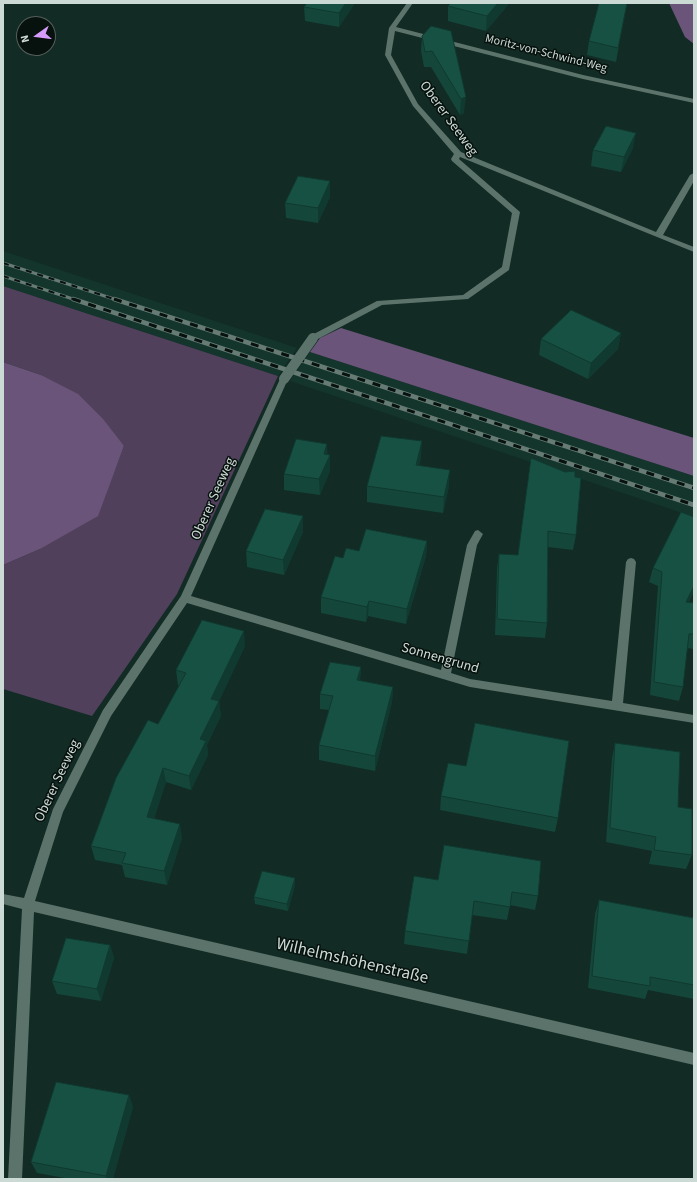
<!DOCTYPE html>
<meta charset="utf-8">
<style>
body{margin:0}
#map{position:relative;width:697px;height:1182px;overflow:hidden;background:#122b24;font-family:"Source Sans 3",sans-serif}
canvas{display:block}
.frame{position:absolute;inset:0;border:4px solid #ccdad5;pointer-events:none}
.north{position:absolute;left:16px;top:16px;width:40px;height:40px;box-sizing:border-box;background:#07110e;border:1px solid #56615e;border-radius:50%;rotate:256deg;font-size:11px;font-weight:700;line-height:16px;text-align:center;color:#ccdad5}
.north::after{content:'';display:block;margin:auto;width:14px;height:18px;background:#d69bfa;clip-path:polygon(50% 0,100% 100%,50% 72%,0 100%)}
</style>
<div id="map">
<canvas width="697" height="1182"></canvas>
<div class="frame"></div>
<div class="north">N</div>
</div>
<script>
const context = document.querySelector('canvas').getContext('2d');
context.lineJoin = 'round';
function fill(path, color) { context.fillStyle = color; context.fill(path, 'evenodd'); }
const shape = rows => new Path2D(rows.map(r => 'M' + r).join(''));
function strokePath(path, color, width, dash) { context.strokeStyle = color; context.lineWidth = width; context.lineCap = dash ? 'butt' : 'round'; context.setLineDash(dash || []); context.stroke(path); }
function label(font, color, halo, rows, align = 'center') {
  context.font = font + ' "Source Sans 3",sans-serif'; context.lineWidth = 3; context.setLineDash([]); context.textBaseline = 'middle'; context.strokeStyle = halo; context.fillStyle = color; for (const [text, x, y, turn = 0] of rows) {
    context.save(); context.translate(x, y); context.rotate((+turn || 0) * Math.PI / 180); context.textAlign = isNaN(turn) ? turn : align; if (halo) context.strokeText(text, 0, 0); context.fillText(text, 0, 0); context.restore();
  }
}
const built = shape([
 [3,251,297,348,278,376,3,286],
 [310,352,694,476,694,517,290,381]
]);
const green = shape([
 [3,286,278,376,177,594,92,716,3,689,3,565,40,549,114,472,124,446,41,375,3,362]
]);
const forest = shape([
 [669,3,694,3,694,44,685,37],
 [341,328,694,438,694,476,310,352,320,338],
 [3,362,41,375,78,394,103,419,124,446,98,516,40,549,3,565]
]);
const minor = shape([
 [407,3,413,3,396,27,583,75,694,99,694,103,583,79,395,31,391,55,418,104,461,152,656,232,690,175,694,173,694,181,663,235,694,247,694,252,460,157,459,159,520,212,509,270,468,299,382,305,316,340,310,340,309,338,310,336,377,301,463,295,502,267,512,213,452,161,451,159,454,154,413,106,385,55,389,28,407,3],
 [284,376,288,379,191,596,441,670,467,545,475,531,478,530,483,534,477,545,451,673,470,679,612,701,626,562,628,559,631,558,634,559,636,562,623,703,694,715,694,723,470,687,187,603,111,716,63,812,35,901,694,1053,694,1065,34,912,22,1179,8,1179,22,909,3,904,3,894,24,898,53,809,103,710,181,596,280,379,284,376]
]);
const railFar1 = shape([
 [3,263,117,300],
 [3,276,76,300]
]);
const rail = shape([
 [73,299,694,505],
 [114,299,694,488]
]);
const minorBridge = shape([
 [284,379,313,338]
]);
const wall = shape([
 [307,3,355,3,339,27,305,21,304,7],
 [451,3,508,3,508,5,486,31,448,21,448,6],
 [627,3,616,62,587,55,589,41],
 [451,31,464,113,460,115,431,67,424,67,421,51,422,36],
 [633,148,621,172,591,166,593,150],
 [330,181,330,197,318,223,286,218,285,203],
 [621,333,618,349,588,379,539,355,541,339],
 [328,454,330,455,330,471,320,495,284,490,284,474],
 [421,457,419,465,449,486,443,513,367,502,367,486],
 [531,458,576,535,573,550,548,547,547,623,545,638,495,635,497,569,499,554,518,555],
 [303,516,303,532,284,575,247,567,246,551],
 [694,517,694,591,689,602,694,603,694,649,687,648,683,687,679,701,650,695,658,586,649,582,653,568],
 [427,541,426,556,406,624,368,616,366,622,321,613,321,597,343,558,359,551],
 [245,646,219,701,221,716,207,745,208,755,191,790,166,782,154,819,182,838,167,885,125,877,122,865,95,860,91,846,179,686,178,685,176,670],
 [361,667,360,681,393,687,392,702,375,771,319,760,319,745,329,710,320,709,320,694],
 [615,743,678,807,692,855,686,869,649,864,652,851,606,842,612,758],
 [441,796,558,818,555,832,440,810],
 [414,876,538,896,535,910,510,905,507,920,472,915,467,954,404,944,405,931],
 [295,878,295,885,288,911,255,904,254,897],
 [599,900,694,918,694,999,648,990,645,999,588,988,595,914],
 [110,945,114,958,101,1001,57,994,52,981],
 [129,1095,133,1107,113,1179,70,1179,37,1173,31,1162]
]);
const shadedWall = shape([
 [346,3,355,3,339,27,339,13],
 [498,3,508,3,508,5,486,31,487,16],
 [466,97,464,113,460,115,461,99],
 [636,133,633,148,621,172,624,157],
 [330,181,330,197,318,223,318,208],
 [621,333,618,349,588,379,591,363],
 [422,441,421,457,416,481,416,465],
 [327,444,328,460,330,455,330,471,320,495,319,479,324,454],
 [450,470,449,486,443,513,444,497],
 [303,516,303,532,284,575,283,560],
 [427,541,426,556,406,624,407,609],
 [694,586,694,591,682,616,686,602],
 [369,601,368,616,366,622,367,607],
 [244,631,245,646,213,714,211,699],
 [361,667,360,682,357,680],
 [393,687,392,702,375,771,375,756],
 [219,701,221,716,207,745,208,755,191,790,189,776,200,739],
 [163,768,166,782,150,831,147,817],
 [180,824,182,838,167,885,164,871],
 [295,878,295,885,288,911,287,904],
 [110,945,114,958,101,1001,97,989],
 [129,1095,133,1107,113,1179,107,1179,106,1176]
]);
const building = shape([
 [307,3,346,3,339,13,304,7,307,3],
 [451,3,498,3,487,16,448,6,451,3],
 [599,3,627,3,618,48,589,41,599,3],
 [431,26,451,31,466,97,461,99,432,51,425,52,422,36,431,26],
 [606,126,636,133,624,157,593,150,606,126],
 [298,176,330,181,318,208,285,203,298,176],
 [571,310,621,333,591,363,541,339,571,310],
 [381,436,422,441,416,465,450,470,444,497,367,486,381,436],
 [296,439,327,444,324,454,330,455,319,479,284,474,296,439],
 [531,458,565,472,575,471,575,477,581,478,576,535,548,531,547,623,497,619,499,554,518,555,531,458],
 [265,509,303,516,283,560,246,551,265,509],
 [681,512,694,517,694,586,686,602,694,603,694,634,689,634,683,687,654,682,662,572,653,568,681,512],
 [366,529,427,541,407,609,369,601,367,607,321,597,335,556,343,558,346,548,359,551,366,529],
 [202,620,244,631,211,699,219,701,200,739,206,741,189,776,163,768,147,817,180,824,164,871,122,863,126,853,91,846,116,778,148,720,158,724,186,673,176,670,202,620],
 [330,662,361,667,357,680,393,687,375,756,319,745,333,696,320,694,330,662],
 [475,723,569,741,558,818,441,796,448,763,466,766,475,723],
 [615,743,680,752,678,807,692,809,692,855,654,850,656,837,610,828,615,743],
 [444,845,541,861,538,896,512,892,510,907,474,901,469,941,405,931,414,876,438,880,444,845],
 [262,871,295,878,287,904,254,897,262,871],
 [599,900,694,918,694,985,650,977,650,986,592,976,599,900],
 [66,938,110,945,97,989,52,981,66,938],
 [56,1082,129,1095,106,1176,31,1162,56,1082]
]);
const farStreetnames = [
 ["Moritz-von-Schwind-Weg",546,54,14]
];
const streetNames = [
 ["Oberer Seeweg",448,119,54],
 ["Oberer Seeweg",214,499,-66],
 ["Sonnengrund",440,659,16],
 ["Oberer Seeweg",58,781,-65]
];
const nearStreetnames = [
 ["Wilhelmshöhenstraße",352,962,13]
];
fill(built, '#13352c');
fill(green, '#50405b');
fill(forest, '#6a5479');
fill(minor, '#5c736b');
strokePath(railFar1, '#677b75', 3);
strokePath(rail, '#677b75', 4.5);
strokePath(railFar1, '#07110e', 2, [6]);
strokePath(rail, '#07110e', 3, [8]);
strokePath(minorBridge, '#5c736b', 10);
fill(wall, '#14463a');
fill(shadedWall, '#10392f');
fill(building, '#175143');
strokePath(building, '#10392f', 1);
label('12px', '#ccdad5', '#07110e', farStreetnames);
label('14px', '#ccdad5', '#07110e', streetNames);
label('17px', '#ccdad5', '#07110e', nearStreetnames);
</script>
